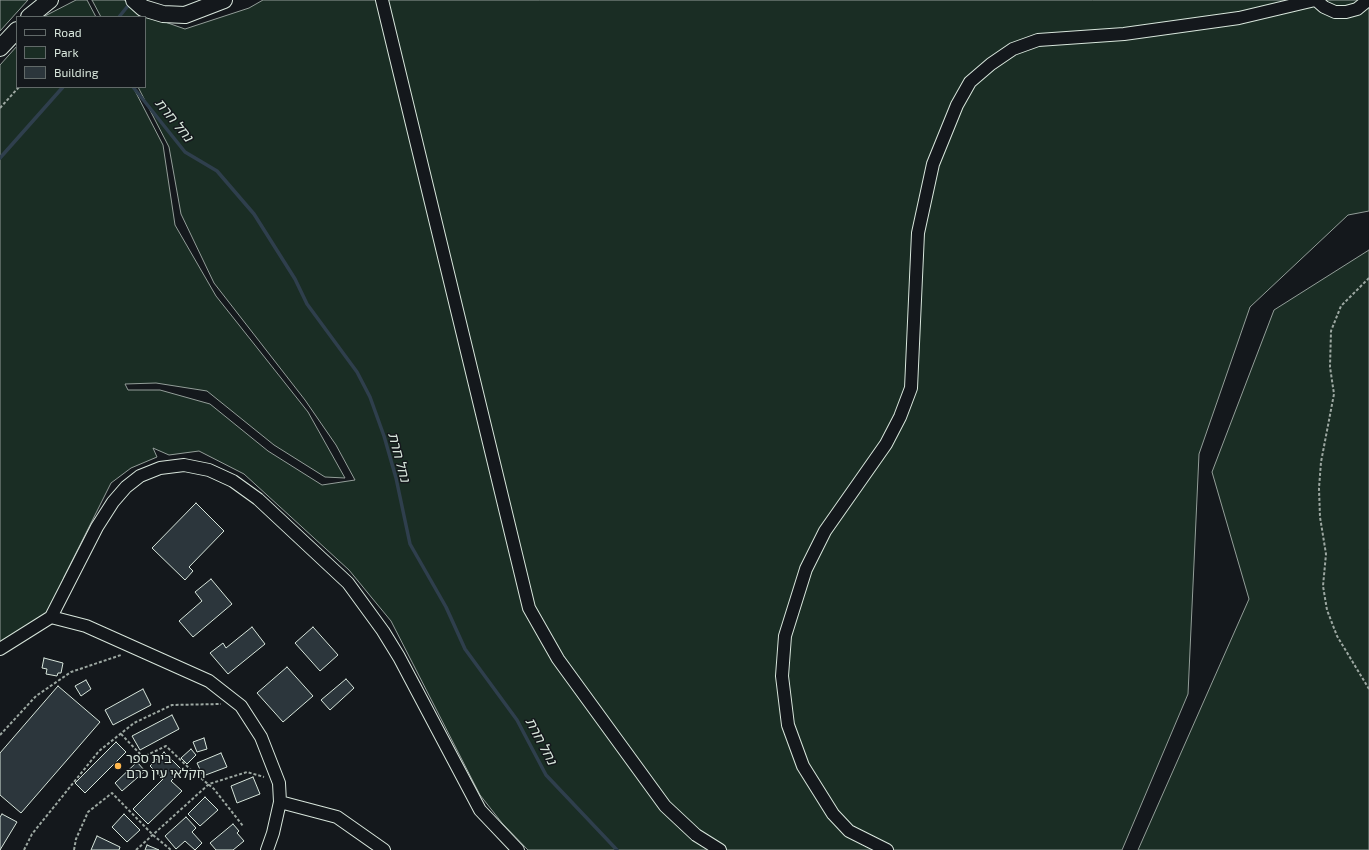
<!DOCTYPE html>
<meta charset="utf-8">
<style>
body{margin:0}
#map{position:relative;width:1369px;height:850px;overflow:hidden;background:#14181c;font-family:"Exo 2",sans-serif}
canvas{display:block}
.legend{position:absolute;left:16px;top:16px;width:130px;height:72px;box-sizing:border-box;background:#14181c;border:1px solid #626a69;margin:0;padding:5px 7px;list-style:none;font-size:12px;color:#d8e6dc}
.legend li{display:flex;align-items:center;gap:8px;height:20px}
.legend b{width:20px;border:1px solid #626a69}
</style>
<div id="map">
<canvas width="1369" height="850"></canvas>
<ul class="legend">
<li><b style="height:5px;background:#14181c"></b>Road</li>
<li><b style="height:11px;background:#1a2d24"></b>Park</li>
<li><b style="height:11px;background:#2c363c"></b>Building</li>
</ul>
</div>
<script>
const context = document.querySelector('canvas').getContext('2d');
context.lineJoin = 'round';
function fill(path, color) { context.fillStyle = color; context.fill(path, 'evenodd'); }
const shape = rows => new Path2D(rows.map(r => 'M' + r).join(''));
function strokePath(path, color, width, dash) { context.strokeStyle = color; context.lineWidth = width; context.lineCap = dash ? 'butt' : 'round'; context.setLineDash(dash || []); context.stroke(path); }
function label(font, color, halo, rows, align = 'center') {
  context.font = font + ' "Exo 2","Noto Sans Hebrew",sans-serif'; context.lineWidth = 3; context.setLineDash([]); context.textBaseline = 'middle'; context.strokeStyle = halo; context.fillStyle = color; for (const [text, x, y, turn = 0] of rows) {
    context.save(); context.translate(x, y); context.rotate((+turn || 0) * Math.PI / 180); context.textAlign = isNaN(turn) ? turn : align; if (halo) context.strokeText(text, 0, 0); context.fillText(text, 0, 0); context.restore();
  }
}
const green = shape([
 [0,0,28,0,0,31,0,0],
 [76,0,87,0,96,17,43,17,76,0],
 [92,0,124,0,145,15,185,29,249,8,263,0,1369,0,1369,211,1348,215,1250,307,1199,454,1188,694,1122,850,528,850,502,823,480,795,391,621,372,598,349,570,244,474,199,451,169,455,153,448,157,457,131,468,111,483,64,577,55,601,45,618,0,643,0,65,17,46,17,87,133,87,163,145,175,225,216,296,308,412,345,478,325,477,274,445,207,391,156,383,125,384,128,390,160,390,210,404,268,451,322,485,355,480,336,445,305,400,214,283,181,214,169,147,138,87,145,87,145,17,101,17,92,0],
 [1369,250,1369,850,1138,850,1249,599,1212,472,1274,310,1369,250]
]);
const stream = shape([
 [119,17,131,2],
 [133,87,185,152,217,171,254,214,295,279,307,304,357,372,370,397,384,436,396,478,410,544,446,607,465,649,517,720,546,775,617,850],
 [0,158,63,87]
]);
const building = shape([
 [196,503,224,531,189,567,193,571,185,580,152,548,196,503],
 [211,579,232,604,193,637,179,621,202,601,195,592,211,579],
 [252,627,265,644,228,674,210,653,223,643,226,648,252,627],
 [313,627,338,655,320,671,295,643,313,627],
 [44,658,63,663,61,673,58,673,57,676,46,674,47,669,42,668,44,658],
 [287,667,313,696,283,722,257,693,287,667],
 [346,679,354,688,330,710,321,700,346,679],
 [86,680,91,689,81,696,75,686,86,680],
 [58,686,100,722,21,813,0,795,0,753,58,686],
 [143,689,151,705,113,725,105,710,143,689],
 [172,715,179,729,140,750,132,736,172,715],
 [204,738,207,749,197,752,193,742,204,738],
 [116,742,126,752,85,793,75,783,116,742],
 [191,749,196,755,187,764,181,758,191,749],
 [164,752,182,770,171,781,182,791,148,824,133,809,163,779,150,766,164,752],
 [221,753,227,767,203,776,197,763,221,753],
 [137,762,145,771,122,791,115,783,137,762],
 [253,777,260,794,237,803,231,786,253,777],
 [205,797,218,810,200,826,188,814,205,797],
 [2,814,17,822,0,850,0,817,2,814],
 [124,814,140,830,127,842,112,827,124,814],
 [186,817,196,828,192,832,202,843,195,850,185,841,176,849,165,836,186,817],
 [233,824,239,831,237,833,244,841,233,850,216,850,210,843,233,824],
 [97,836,120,847,119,850,91,850,97,836],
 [147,845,159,850,145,850,147,845]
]);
const path = shape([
 [0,108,19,87],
 [1369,278,1341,306,1331,331,1330,367,1334,394,1321,462,1319,488,1320,517,1326,554,1323,586,1327,610,1337,636,1369,689],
 [121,734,143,757,166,746,190,769,214,789,243,826],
 [0,735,36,696,71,672,121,655],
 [24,850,32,834,99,751,134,723,172,705,221,704],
 [74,850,76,839,88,812,112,793,153,835,171,850],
 [136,850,209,784,247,772,264,777]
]);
const minor = shape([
 [382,0,529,608,558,659,665,806,696,835,720,850],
 [1316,0,1324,7,1335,12,1346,12,1357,9,1368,0],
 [51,617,86,626,209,681,241,706,261,737,279,783,280,802,273,833,267,850],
 [0,649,51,617,97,527,113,502,126,487,140,476,160,468,184,465,209,470,233,481,258,499,348,583,383,631,399,657,480,810,518,850],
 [280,802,337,817,384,850],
 [887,850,849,831,833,814,803,766,788,725,782,676,785,636,806,569,825,531,886,444,900,417,911,388,918,233,933,164,957,105,970,82,991,64,1013,49,1038,40,1124,34,1239,18,1315,0]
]);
const major = shape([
 [134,0,143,8,163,14,185,15,224,0],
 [29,17,50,0],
 [0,48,17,30]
]);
const markers = [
 [118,766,4,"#ffb74d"]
];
const poiNames = [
 ["בית ספר",126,759],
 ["חקלאי עין כרם",126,774]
];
const waterNames = [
 ["נחל חרת",174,120,51],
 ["נחל חרת",399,457,75],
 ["נחל חרת",541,741,62]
];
fill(green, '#1a2d24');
strokePath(green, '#939e99', 1);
strokePath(stream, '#2f3f4d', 3.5);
fill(building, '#2c363c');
strokePath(building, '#d8e6dc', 1);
strokePath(minor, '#d8e6dc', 14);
strokePath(major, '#d8e6dc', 18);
strokePath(path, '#9da8a2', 2, [3, 2]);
strokePath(minor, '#14181c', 12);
strokePath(major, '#14181c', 16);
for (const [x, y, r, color] of markers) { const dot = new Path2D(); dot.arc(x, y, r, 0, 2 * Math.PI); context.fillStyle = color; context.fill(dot); strokePath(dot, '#14181c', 1.5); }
label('13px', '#d8e6dc', '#14181c', poiNames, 'left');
label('italic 14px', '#d8e6dc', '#14181c', waterNames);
</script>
